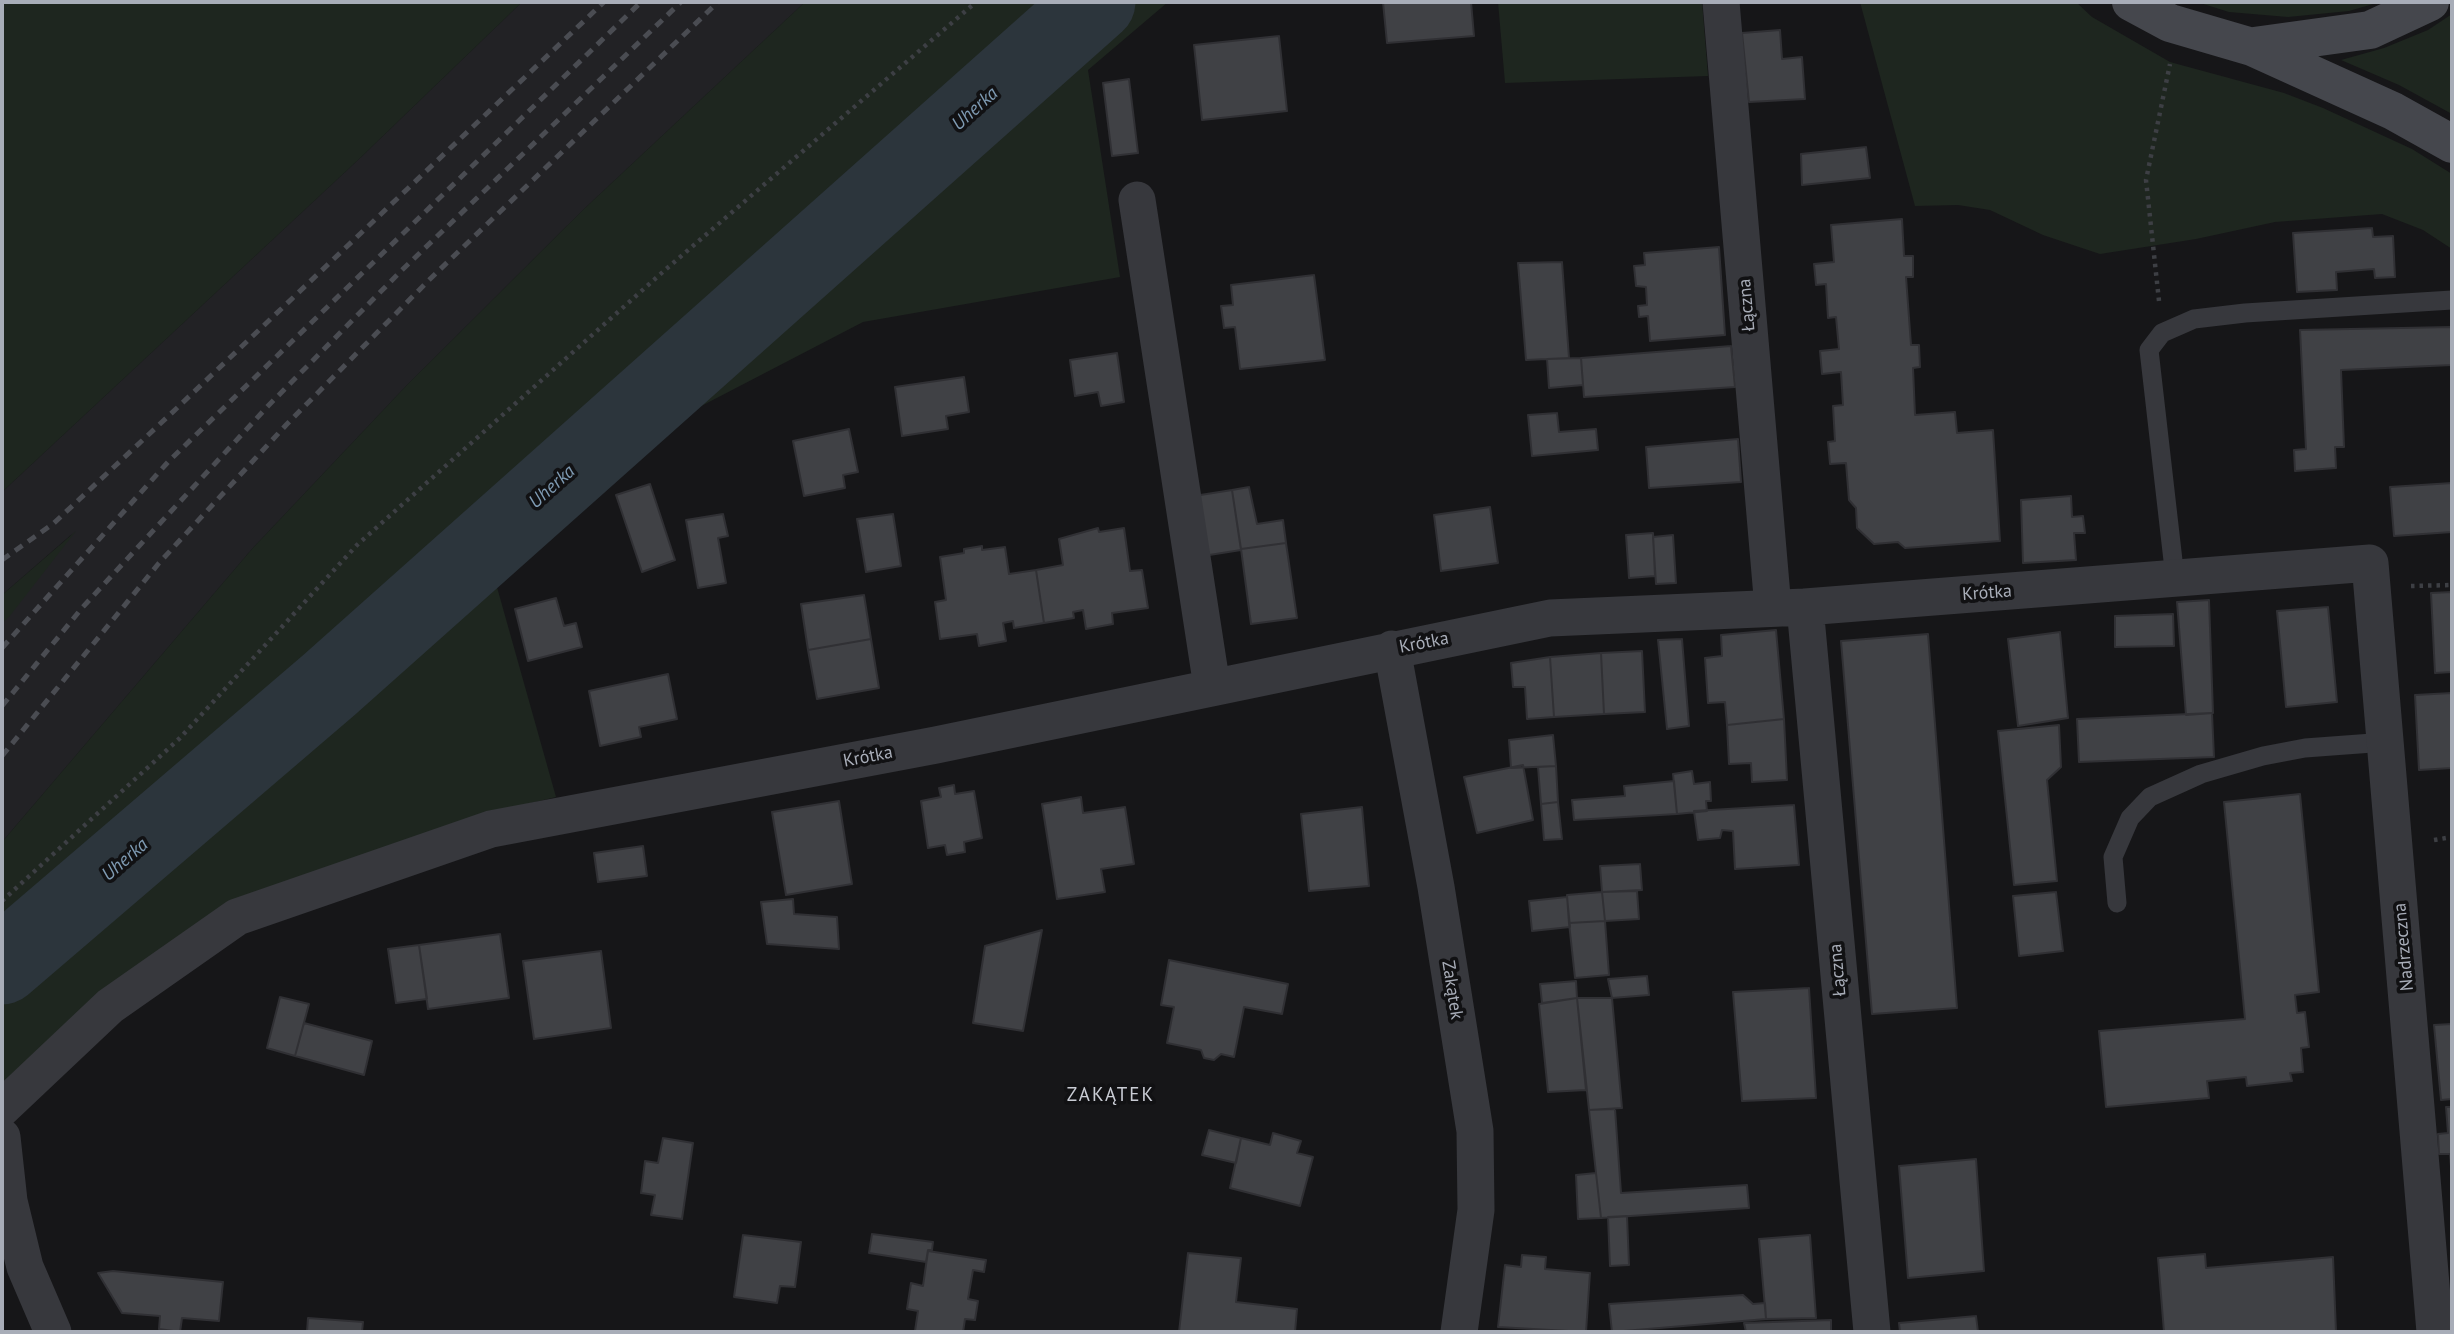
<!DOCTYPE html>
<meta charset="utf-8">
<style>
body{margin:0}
#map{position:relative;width:2454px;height:1334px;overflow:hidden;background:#161618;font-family:"PT Sans",sans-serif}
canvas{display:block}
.frame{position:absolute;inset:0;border:4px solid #a8adb8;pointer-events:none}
</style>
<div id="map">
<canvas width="2454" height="1334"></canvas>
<div class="frame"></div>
</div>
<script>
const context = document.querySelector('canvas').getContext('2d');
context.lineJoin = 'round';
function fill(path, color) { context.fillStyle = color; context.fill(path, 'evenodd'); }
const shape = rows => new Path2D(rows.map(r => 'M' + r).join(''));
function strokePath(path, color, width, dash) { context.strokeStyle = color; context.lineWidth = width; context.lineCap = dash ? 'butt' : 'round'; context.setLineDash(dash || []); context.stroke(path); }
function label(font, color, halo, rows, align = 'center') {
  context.font = font + ' "PT Sans",sans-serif'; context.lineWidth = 7; context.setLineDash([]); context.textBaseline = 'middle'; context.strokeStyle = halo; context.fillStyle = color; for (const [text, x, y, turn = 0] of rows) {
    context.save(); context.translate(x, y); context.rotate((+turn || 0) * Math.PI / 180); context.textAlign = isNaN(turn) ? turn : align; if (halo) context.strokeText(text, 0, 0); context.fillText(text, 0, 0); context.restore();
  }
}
const built = shape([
 [522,2,805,2,584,209,407,385,252,549,2,842,2,623,72,534,2,595,2,492,358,160]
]);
const green = shape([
 [2,2,522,2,358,160,2,492],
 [805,2,1168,2,1088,70,1120,277,863,322,659,428,493,573,556,797,494,812,272,892,2,1092,2,842,252,549,407,385,584,209],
 [1498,2,1702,2,1708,76,1505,83],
 [1860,2,2076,2,2092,17,2170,62,2284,93,2323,108,2412,149,2452,174,2452,249,2423,230,2382,214,2275,222,2196,239,2100,254,2043,235,1990,210,1958,205,1915,206],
 [2197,2,2380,2,2349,11,2288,17,2229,12],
 [2452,14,2452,114,2399,85,2341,60,2384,48,2428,30],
 [76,531,9,617,2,623,2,595]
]);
const river = shape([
 [2,965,329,685,1096,2]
]);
const building = shape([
 [1383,2,1471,2,1474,36,1387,43,1383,2],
 [1780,30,1782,59,1802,57,1805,99,1749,102,1742,33,1780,30],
 [1279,36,1287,111,1202,120,1194,45,1279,36],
 [1129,79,1138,153,1112,156,1103,83,1129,79],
 [1866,147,1870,178,1802,185,1801,154,1866,147],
 [1902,219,1904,256,1913,256,1913,277,1906,277,1911,345,1919,345,1920,367,1913,368,1915,415,1955,412,1957,433,1993,430,2000,541,1905,548,1898,542,1874,544,1857,528,1856,508,1849,500,1846,463,1830,464,1828,442,1835,441,1833,406,1843,405,1841,372,1822,374,1820,351,1839,349,1836,317,1828,318,1826,284,1816,285,1814,264,1834,262,1831,225,1902,219],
 [2372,228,2373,237,2393,236,2395,277,2375,278,2374,269,2336,272,2337,290,2297,292,2293,233,2372,228],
 [1719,247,1725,335,1650,341,1648,316,1639,317,1638,306,1647,305,1646,287,1636,286,1634,266,1645,265,1644,253,1719,247],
 [1562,262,1569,358,1526,360,1518,263,1562,262],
 [1314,275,1325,360,1240,369,1235,327,1224,328,1221,306,1233,305,1231,285,1314,275],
 [2452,327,2452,365,2341,370,2344,447,2335,447,2336,468,2295,471,2294,450,2306,449,2300,330,2452,327],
 [1731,346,1735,387,1584,397,1581,358,1731,346],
 [1117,353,1124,402,1101,406,1098,392,1075,396,1070,360,1117,353],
 [1581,358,1583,385,1549,388,1547,359,1581,358],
 [964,377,969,412,946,416,948,429,902,436,895,387,964,377],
 [1557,413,1559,432,1596,429,1598,450,1532,456,1528,415,1557,413],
 [849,429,858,472,843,475,845,488,804,496,793,441,849,429],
 [1738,439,1741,482,1649,488,1646,447,1738,439],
 [2452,483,2452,532,2394,536,2390,487,2452,483],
 [650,484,675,560,642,572,616,495,650,484],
 [1249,487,1257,524,1283,520,1286,543,1241,549,1232,490,1249,487],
 [1232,490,1241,550,1203,556,1194,496,1232,490],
 [2071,496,2072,517,2083,516,2085,533,2074,533,2076,560,2023,563,2021,500,2071,496],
 [1490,507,1498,563,1441,571,1434,515,1490,507],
 [723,514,728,536,718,538,726,583,698,588,686,520,723,514],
 [893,514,901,566,866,572,857,519,893,514],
 [1098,528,1099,532,1124,528,1130,571,1142,570,1148,608,1112,613,1113,624,1086,629,1083,610,1073,612,1074,618,1044,623,1036,570,1063,565,1059,539,1098,528],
 [1653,533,1655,576,1629,578,1626,535,1653,533],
 [1673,535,1676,583,1656,584,1653,537,1673,535],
 [1286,543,1297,618,1251,624,1241,549,1286,543],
 [982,546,982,550,1005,547,1009,574,1036,570,1044,623,1014,628,1013,621,1003,623,1006,641,979,646,977,634,940,639,935,602,946,600,940,557,964,553,964,549,982,546],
 [2452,592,2452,672,2435,673,2431,593,2452,592],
 [864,595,871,639,808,650,801,604,864,595],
 [556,598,564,626,576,623,582,647,528,661,515,609,556,598],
 [2209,600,2213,713,2186,715,2177,602,2209,600],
 [2328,607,2337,702,2286,707,2277,611,2328,607],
 [2173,614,2174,646,2115,647,2115,616,2173,614],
 [1776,630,1784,719,1727,725,1725,702,1708,703,1705,658,1722,656,1721,635,1776,630],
 [2060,632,2068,718,2018,726,2008,639,2060,632],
 [1928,634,1957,1008,1872,1014,1841,641,1928,634],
 [871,639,879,688,817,699,808,650,871,639],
 [1682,639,1689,726,1667,729,1658,640,1682,639],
 [1642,651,1645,712,1604,714,1601,653,1642,651],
 [1601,653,1604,714,1554,717,1550,657,1601,653],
 [1550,657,1554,717,1527,719,1525,687,1513,687,1511,663,1550,657],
 [668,674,677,719,639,727,641,737,600,746,589,691,668,674],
 [2452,693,2452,768,2419,770,2415,695,2452,693],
 [2212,713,2214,757,2079,762,2077,719,2212,713],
 [1784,719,1787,780,1752,782,1751,763,1729,764,1727,725,1784,719],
 [2059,725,2061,767,2047,780,2057,881,2014,885,1998,731,2059,725],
 [1553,735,1556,766,1511,768,1509,740,1553,735],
 [1523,765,1533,820,1477,833,1464,777,1523,765],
 [1556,766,1558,802,1541,804,1538,767,1556,766],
 [1692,771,1694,784,1710,782,1711,801,1706,801,1707,811,1677,814,1673,774,1692,771],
 [1674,781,1677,814,1574,820,1572,800,1625,796,1624,786,1674,781],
 [954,785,955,794,974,791,982,838,964,842,965,852,947,855,945,845,928,848,921,801,941,797,939,788,954,785],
 [2300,794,2319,992,2295,995,2297,1013,2305,1012,2309,1047,2301,1048,2303,1072,2290,1073,2292,1081,2247,1086,2246,1077,2207,1081,2209,1098,2106,1107,2099,1031,2245,1019,2224,802,2300,794],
 [1081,797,1083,813,1125,807,1134,864,1101,869,1105,892,1057,899,1042,804,1081,797],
 [839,801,852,884,786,895,772,812,839,801],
 [1558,802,1562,839,1544,840,1541,804,1558,802],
 [1794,805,1799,865,1735,869,1733,831,1722,830,1720,838,1698,840,1694,811,1794,805],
 [1362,807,1369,886,1309,891,1301,814,1362,807],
 [643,846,647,876,598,882,594,853,643,846],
 [1640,864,1642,890,1602,892,1600,866,1640,864],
 [1637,891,1639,919,1605,921,1602,892,1637,891],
 [1602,892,1605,921,1569,923,1567,895,1602,892],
 [2056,892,2063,951,2019,956,2013,896,2056,892],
 [1567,897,1570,927,1532,931,1529,901,1567,897],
 [793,899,794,914,837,917,839,949,767,944,761,902,793,899],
 [1605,921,1609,975,1575,978,1569,923,1605,921],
 [1042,930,1023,1031,973,1023,985,946,1042,930],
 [500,934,509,998,428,1009,419,945,500,934],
 [419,945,427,999,396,1003,388,949,419,945],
 [601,951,611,1028,534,1039,523,961,601,951],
 [1169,960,1288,984,1282,1014,1244,1007,1234,1057,1221,1054,1214,1060,1204,1058,1201,1050,1167,1043,1174,1007,1161,1005,1169,960],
 [1647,976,1649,995,1612,998,1608,979,1647,976],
 [1576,981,1577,998,1542,1003,1540,984,1576,981],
 [1809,988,1816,1098,1742,1101,1733,992,1809,988],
 [280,997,309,1004,295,1056,267,1048,280,997],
 [1577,998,1612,998,1622,1108,1589,1110,1577,998],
 [1577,998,1586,1090,1548,1092,1539,1004,1577,998],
 [304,1023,372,1041,364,1075,295,1056,304,1023],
 [2452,1024,2452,1099,2441,1100,2434,1025,2452,1024],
 [2446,1107,2452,1107,2452,1179,2450,1154,2439,1154,2438,1134,2448,1133,2446,1107],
 [1615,1109,1621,1193,1747,1185,1749,1208,1601,1218,1589,1110,1615,1109],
 [1209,1130,1241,1138,1236,1163,1202,1155,1209,1130],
 [1273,1133,1301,1141,1297,1153,1313,1157,1300,1206,1230,1188,1241,1138,1270,1145,1273,1133],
 [663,1138,693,1143,682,1219,651,1215,655,1195,641,1193,645,1161,658,1163,663,1138],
 [1976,1159,1984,1271,1908,1278,1899,1166,1976,1159],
 [1596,1173,1601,1218,1578,1219,1576,1175,1596,1173],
 [1627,1216,1629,1265,1610,1266,1608,1217,1627,1216],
 [872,1234,933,1242,932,1250,928,1250,926,1262,869,1253,872,1234],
 [743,1235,801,1242,795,1287,780,1286,777,1303,734,1297,743,1235],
 [1810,1235,1816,1318,1766,1319,1759,1239,1810,1235],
 [928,1251,986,1260,984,1272,973,1270,968,1299,978,1301,975,1320,965,1319,963,1332,915,1331,918,1311,907,1309,911,1283,923,1286,928,1251],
 [1188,1253,1241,1258,1236,1302,1297,1309,1295,1332,1179,1332,1188,1253],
 [2205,1254,2206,1268,2333,1257,2336,1332,2164,1332,2158,1258,2205,1254],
 [1522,1255,1546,1257,1545,1269,1590,1273,1586,1332,1498,1327,1505,1265,1521,1267,1522,1255],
 [113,1271,223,1282,219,1321,182,1318,180,1332,159,1329,160,1316,122,1313,98,1273,113,1271],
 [1743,1295,1753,1304,1765,1303,1766,1319,1612,1332,1609,1304,1743,1295],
 [1976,1316,1978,1332,1900,1332,1899,1323,1976,1316],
 [308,1318,363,1322,362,1332,307,1332,308,1318],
 [1831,1320,1831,1332,1746,1332,1744,1323,1831,1320]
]);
const path = shape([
 [2159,301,2146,180,2170,64],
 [2411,586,2452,585],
 [2434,840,2452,837],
 [2,901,180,738,357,545,665,270,976,2]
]);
const lane = shape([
 [2175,578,2149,350,2162,333,2194,319,2245,313,2452,300],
 [2117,903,2113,857,2130,818,2150,797,2201,774,2263,756,2305,748,2386,742]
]);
const street = shape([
 [1721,2,1773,608],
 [1137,200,1212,687],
 [1805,607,1872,1332],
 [1392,649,1436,887,1475,1131,1476,1210,1459,1332],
 [2,1108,110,1006,237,917,491,829,936,745,1550,618,1805,607,2370,563,2435,1332],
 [2,1137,9,1201,25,1267,53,1332]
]);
const secondary = shape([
 [2131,2,2170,23,2252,47,2393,111,2452,144],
 [2254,46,2370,30,2430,2]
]);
const rail = shape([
 [2,560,54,523,177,408,604,2],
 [2,648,168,462,641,2],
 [2,706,82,608,268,406,400,272,681,2],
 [2,756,159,563,287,424,429,280,718,2]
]);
const streetNames = [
 ["Łączna",1747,305,-95],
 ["Krótka",1987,593,-4],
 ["Krótka",1424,643,-11],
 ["Krótka",868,757,-11],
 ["Nadrzeczna",2404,947,-95],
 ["Łączna",1838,970,-95],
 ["Zakątek",1452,990,81]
];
const waterNames = [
 ["Uherka",975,109,-42],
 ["Uherka",552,487,-42],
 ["Uherka",125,860,-41]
];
const neighbourhoodNames = [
 ["ZAKĄTEK",1111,1096]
];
fill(built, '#222225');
fill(green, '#1e261f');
strokePath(river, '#2c353c', 79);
fill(building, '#404145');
strokePath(building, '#303034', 2);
strokePath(path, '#3d3f44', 4.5, [3.5, 5]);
strokePath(lane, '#37383d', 19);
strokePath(street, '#37383d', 37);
strokePath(secondary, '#45474d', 38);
strokePath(rail, '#4a4c52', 5, [9, 7]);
label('18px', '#a8adb8', '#111113', streetNames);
label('italic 19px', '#7f9bb3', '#111113', waterNames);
context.letterSpacing = '2px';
label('19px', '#c9ccd4', '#111113', neighbourhoodNames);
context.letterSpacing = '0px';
</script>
